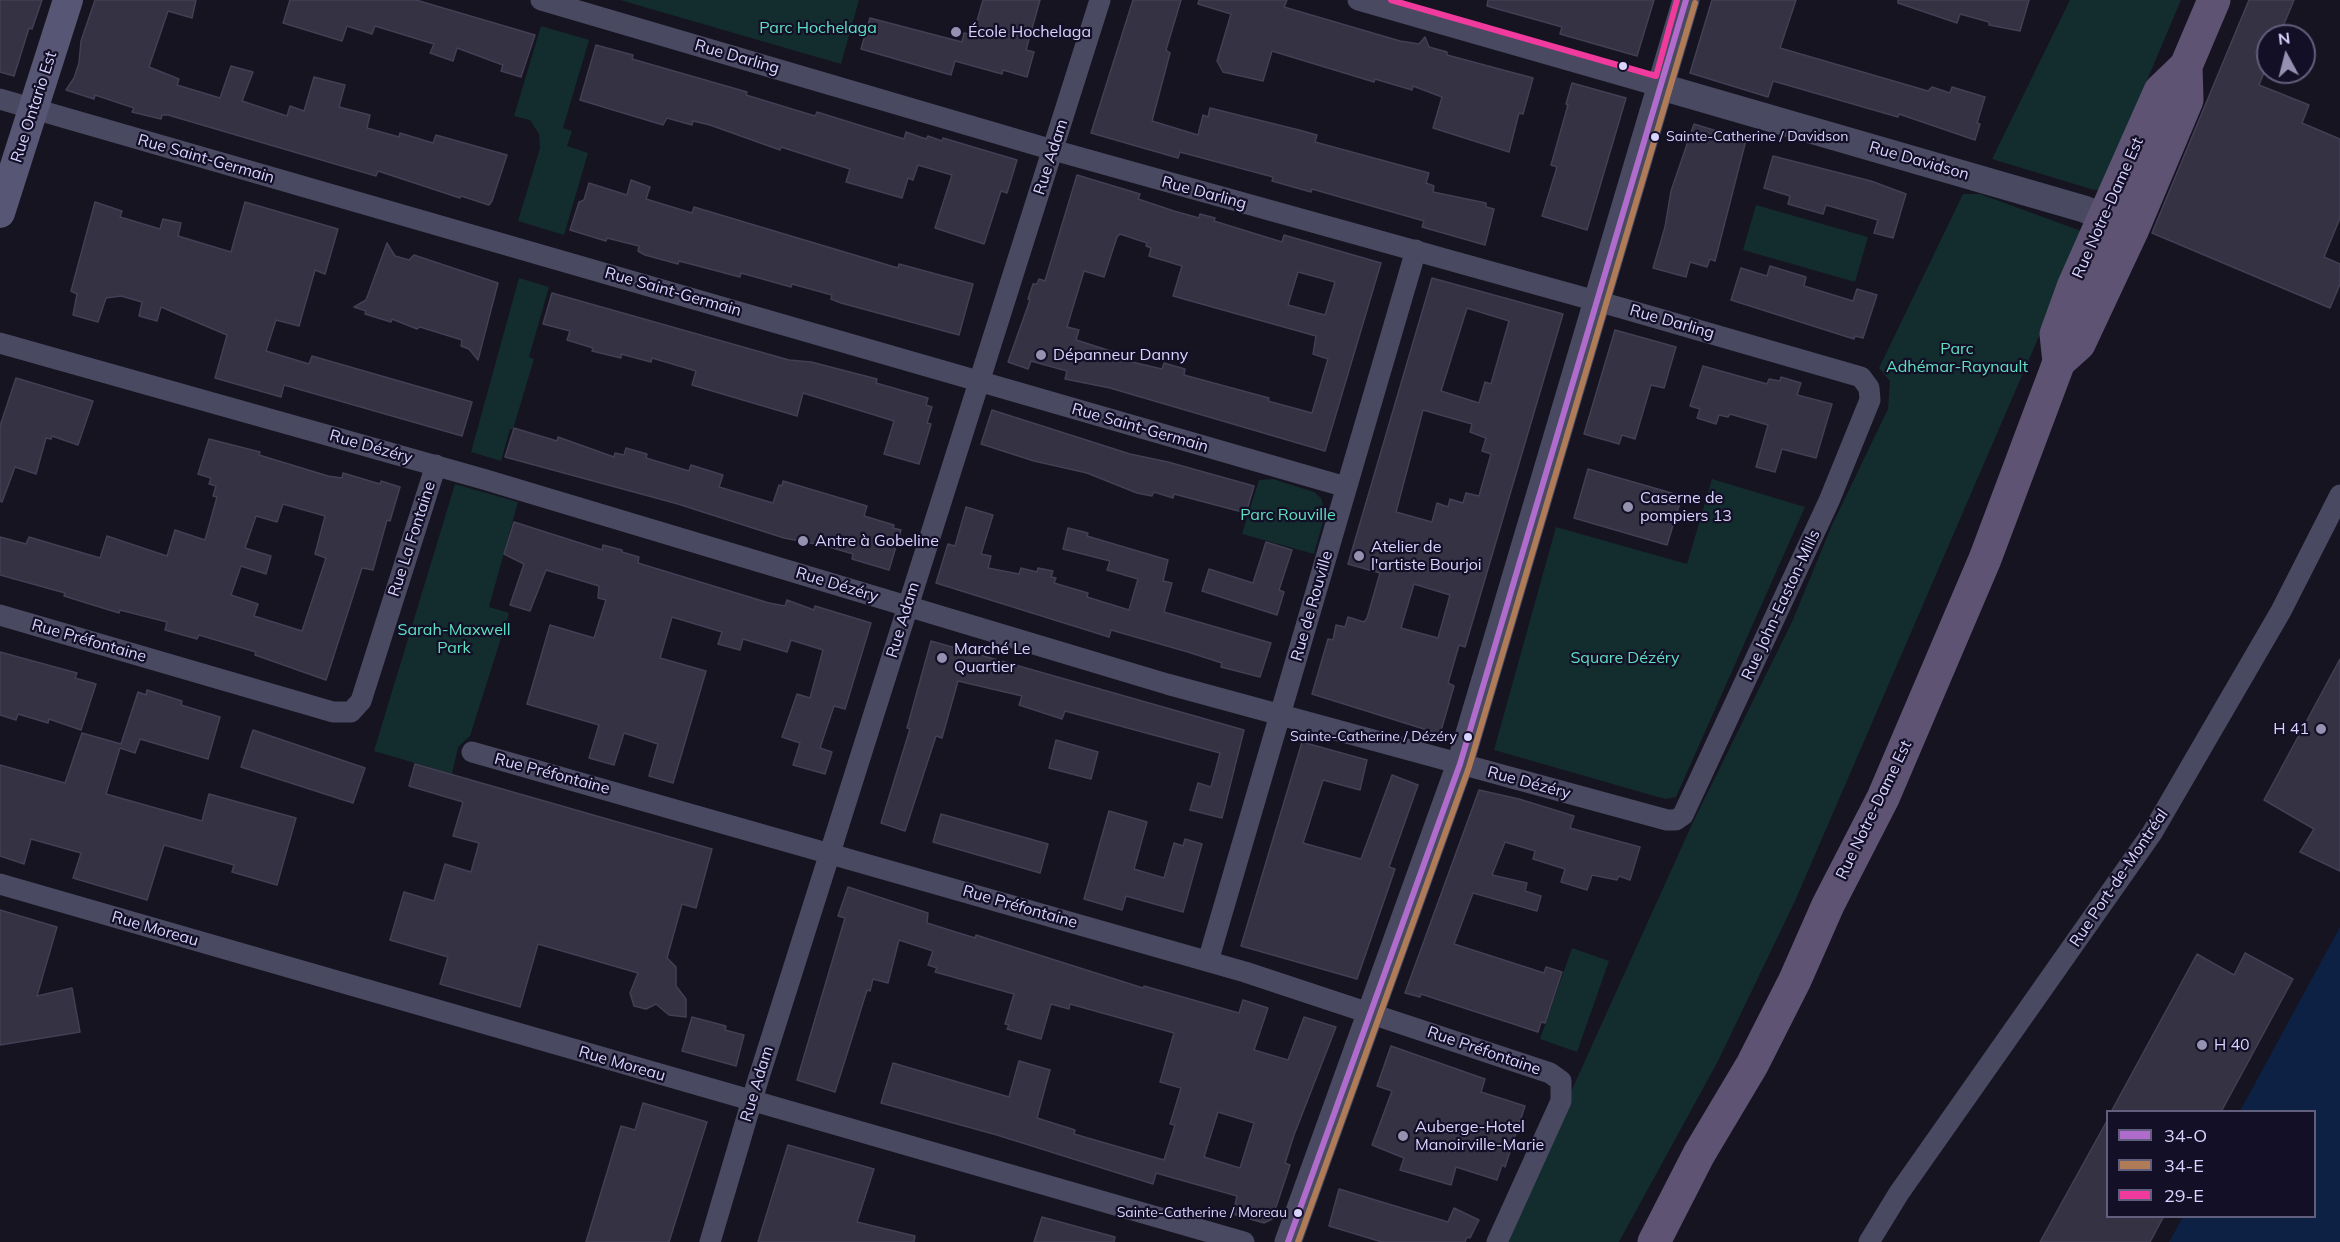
<!DOCTYPE html>
<meta charset="utf-8">
<style>
body{margin:0}
#map{position:relative;width:2340px;height:1242px;overflow:hidden;background:#161421;font-family:Mulish,sans-serif}
canvas{display:block}
.legend{position:absolute;left:2106px;top:1110px;width:210px;height:108px;box-sizing:border-box;background:#130f26;border:2px solid #625e7d;margin:0;padding:8px 10px;list-style:none;font-size:18px;color:#d9d4ff}
.legend li{display:flex;align-items:center;gap:12px;height:30px}
.legend b{width:30px;border:2px solid #625e7d}
.north{position:absolute;left:2256px;top:24px;width:60px;height:60px;box-sizing:border-box;background:#130f26;border:2px solid #625e7d;border-radius:50%;rotate:353deg;font-size:16px;font-weight:700;line-height:24px;text-align:center;color:#d9d4ff}
.north::after{content:'';display:block;margin:auto;width:21px;height:27px;background:#9591b1;clip-path:polygon(50% 0,100% 100%,50% 72%,0 100%)}
</style>
<div id="map">
<canvas width="2340" height="1242"></canvas>
<ul class="legend">
<li><b style="height:8px;background:#b06ccc"></b>34-O</li>
<li><b style="height:8px;background:#b07c57"></b>34-E</li>
<li><b style="height:8px;background:#f13a9d"></b>29-E</li>
</ul>
<div class="north">N</div>
</div>
<script>
const context = document.querySelector('canvas').getContext('2d');
context.lineJoin = 'round';
function fill(path, color) { context.fillStyle = color; context.fill(path, 'evenodd'); }
const shape = rows => new Path2D(rows.map(r => 'M' + r).join(''));
function strokePath(path, color, width, dash) { context.strokeStyle = color; context.lineWidth = width; context.lineCap = dash ? 'butt' : 'round'; context.setLineDash(dash || []); context.stroke(path); }
function label(font, color, halo, rows, align = 'center') {
  context.font = font + ' Mulish,sans-serif'; context.lineWidth = 4.5; context.setLineDash([]); context.textBaseline = 'middle'; context.strokeStyle = halo; context.fillStyle = color; for (const [text, x, y, turn = 0] of rows) {
    context.save(); context.translate(x, y); context.rotate((+turn || 0) * Math.PI / 180); context.textAlign = isNaN(turn) ? turn : align; if (halo) context.strokeText(text, 0, 0); context.fillText(text, 0, 0); context.restore();
  }
}
const green = shape([
 [620,0,859,0,841,64],
 [2070,0,2181,0,2106,177,2101,189,2094,190,1992,159],
 [541,26,589,40,563,128,572,131,567,146,588,153,564,235,518,221,540,148,539,134,530,120,514,116],
 [1963,194,1980,194,2084,232,1795,901,1718,1061,1619,1242,1503,1242,1693,822,1792,622,1832,525,1888,409,1890,381,1879,368],
 [1756,205,1868,237,1855,282,1743,250],
 [519,278,549,287,529,357,534,359,513,429,510,429,501,461,471,452],
 [1273,479,1314,492,1321,498,1325,514,1314,554,1242,534,1259,480],
 [1712,479,1805,507,1676,797,1665,799,1494,750,1556,527,1687,564],
 [455,484,518,502,489,607,509,613,470,736,458,747,452,774,374,751],
 [1572,948,1609,961,1577,1052,1540,1039]
]);
const water = shape([
 [2340,927,2340,1242,2169,1242,2183,1217,2314,1216,2314,1112,2240,1111]
]);
const building = shape([
 [0,0,42,0,32,29,29,28,14,76,0,72,0,0],
 [95,0,196,0,192,18,168,11,149,67,179,79,177,85,220,98,231,66,253,72,242,101,287,116,290,106,304,111,314,77,345,85,339,107,370,115,367,128,399,137,400,133,433,143,436,135,507,155,492,201,489,205,461,196,460,198,378,171,376,176,168,115,162,115,161,119,132,112,134,108,95,95,94,99,66,90,74,78,79,63,81,41,95,0],
 [290,0,416,0,535,35,521,77,501,71,503,65,457,48,453,61,430,53,434,44,375,26,372,34,347,26,342,41,283,23,290,0],
 [983,0,1040,0,1026,50,1034,52,1027,77,1003,70,1002,74,955,61,951,75,861,49,870,18,962,42,964,33,973,35,983,0],
 [1133,0,1181,0,1166,50,1170,53,1152,121,1198,135,1203,115,1208,117,1210,108,1299,130,1317,135,1315,142,1429,173,1426,183,1434,186,1433,192,1486,203,1486,207,1494,209,1485,245,1422,227,1424,221,1312,189,1311,192,1272,181,1273,177,1180,152,1178,158,1091,133,1133,0],
 [1199,0,1287,0,1284,7,1400,41,1419,44,1425,37,1429,47,1447,52,1447,55,1533,78,1523,114,1519,113,1509,152,1433,128,1442,97,1413,86,1412,90,1375,79,1374,82,1272,51,1263,81,1223,72,1217,61,1231,14,1198,4,1199,0],
 [1488,0,1654,0,1637,56,1560,34,1562,27,1487,6,1488,0],
 [1712,0,1796,0,1780,48,1928,91,1932,87,1950,93,1952,87,1985,97,1977,123,1980,124,1975,140,1899,114,1898,117,1773,81,1768,97,1690,73,1712,0],
 [1898,0,2029,0,2020,31,1989,25,1989,22,1960,14,1957,23,1898,3,1898,0],
 [2249,0,2294,0,2279,36,2268,36,2268,63,2259,85,2309,105,2302,123,2340,139,2340,218,2324,257,2340,264,2340,284,2330,308,2152,233,2249,0],
 [596,45,633,55,632,59,747,92,746,95,815,116,817,112,904,139,906,132,926,139,928,136,942,141,943,138,1017,160,1007,193,1001,191,984,244,935,228,952,175,918,165,913,180,908,178,902,198,846,182,850,169,781,147,780,150,710,125,693,121,692,125,667,118,663,125,580,100,596,45],
 [1572,83,1626,98,1587,230,1542,216,1557,167,1551,165,1568,105,1566,104,1572,83],
 [1694,124,1746,140,1715,261,1710,259,1707,267,1690,262,1686,277,1653,268,1665,227,1671,191,1694,124],
 [1773,156,1871,181,1906,194,1893,238,1874,233,1878,220,1826,205,1823,214,1788,204,1790,196,1764,188,1773,156],
 [1077,175,1140,194,1138,199,1174,211,1199,218,1200,214,1215,218,1214,221,1282,242,1284,235,1381,263,1325,451,1110,388,1065,379,1067,371,1031,361,1028,369,1008,362,1030,300,1028,299,1033,284,1037,284,1039,279,1045,281,1077,175],
 [1120,234,1147,243,1146,246,1151,248,1149,256,1182,266,1173,296,1316,336,1313,354,1328,359,1312,413,1268,401,1269,398,1184,375,1185,369,1164,363,1162,369,1115,358,1117,353,1076,340,1079,330,1067,327,1084,271,1104,277,1117,237,1120,234],
 [1298,272,1335,282,1325,315,1288,305,1298,272],
 [631,180,650,187,646,199,692,213,694,207,898,268,899,264,973,284,959,335,841,303,831,299,832,295,792,284,791,287,741,273,740,277,679,261,678,264,645,255,638,251,639,246,607,238,606,241,570,230,579,202,584,200,589,183,627,195,631,180],
 [95,202,122,211,120,217,160,229,163,219,181,223,178,236,231,252,245,202,338,229,325,274,315,270,299,326,276,320,266,351,309,364,312,356,472,402,462,436,284,385,281,397,215,378,227,335,161,307,157,321,139,316,142,302,121,296,106,298,98,322,73,315,77,294,71,291,95,202],
 [387,243,395,256,409,260,414,255,498,283,478,360,469,349,461,346,462,340,420,327,417,329,392,319,391,322,365,314,366,311,354,307,366,300,387,243],
 [1770,266,1806,277,1804,286,1853,301,1857,289,1877,295,1863,338,1855,336,1854,339,1731,300,1741,268,1767,276,1770,266],
 [1432,278,1563,314,1465,647,1459,645,1448,683,1454,686,1440,734,1312,694,1328,639,1333,640,1336,625,1345,627,1348,617,1364,622,1367,618,1380,573,1348,564,1432,278],
 [1467,308,1509,321,1491,384,1485,382,1479,403,1441,391,1467,308],
 [1423,410,1472,424,1470,432,1486,438,1482,451,1491,454,1479,496,1466,493,1463,503,1450,499,1448,507,1437,503,1432,522,1396,512,1423,410],
 [1414,584,1450,595,1438,638,1401,628,1414,584],
 [552,293,789,360,811,362,877,379,876,383,928,398,926,405,932,407,927,423,931,424,919,464,884,454,894,421,803,393,797,416,692,385,696,371,652,358,651,362,621,354,621,358,592,351,593,348,567,340,570,331,543,324,552,293],
 [1615,330,1676,347,1664,388,1651,385,1635,439,1622,435,1619,444,1584,434,1615,330],
 [1703,366,1767,384,1769,379,1780,381,1781,377,1801,383,1797,395,1832,404,1816,458,1782,449,1775,472,1756,467,1768,425,1730,414,1728,417,1719,415,1716,424,1697,418,1700,409,1690,406,1703,366],
 [16,378,93,401,78,445,52,436,51,439,46,438,36,474,15,467,2,502,0,501,0,426,16,378],
 [992,410,1130,454,1168,462,1254,486,1246,513,1174,494,1173,498,1154,492,1152,496,1137,493,1087,473,1034,461,981,444,992,410],
 [514,428,557,441,558,437,614,457,615,453,624,455,626,448,647,454,646,458,689,471,691,465,723,475,719,487,773,503,779,485,782,486,783,481,867,506,864,516,894,525,893,528,901,530,889,570,852,559,853,554,826,546,784,538,678,504,505,457,514,428],
 [209,439,260,452,259,455,328,476,342,478,343,473,380,484,381,481,400,487,390,521,387,520,373,570,362,568,326,680,255,655,256,652,199,635,197,639,165,630,167,622,120,610,119,613,64,596,65,593,0,575,0,537,26,544,29,537,100,558,107,536,167,556,175,530,205,540,217,497,213,496,216,486,209,484,211,478,198,474,209,439],
 [283,504,325,516,315,554,326,558,302,631,254,616,258,604,231,595,241,566,266,574,271,556,245,548,256,516,277,522,283,504],
 [1588,469,1682,496,1667,545,1574,518,1588,469],
 [966,507,993,515,981,554,991,556,988,568,1019,574,1021,568,1037,572,1038,568,1053,571,1051,577,1056,578,1054,583,1088,593,1087,597,1129,610,1138,579,1107,570,1110,561,1063,549,1068,528,1088,533,1087,536,1168,560,1163,581,1172,583,1164,612,1271,643,1260,677,1221,667,1222,663,1188,652,1111,630,1109,637,936,583,948,544,955,546,966,507],
 [514,522,602,550,603,545,622,550,622,552,639,557,638,563,769,603,785,606,787,600,814,610,815,606,871,623,845,709,834,706,820,748,832,752,825,774,793,765,800,743,782,737,797,694,810,698,823,650,791,640,787,652,743,639,740,650,718,644,722,632,672,617,660,658,706,671,673,783,649,776,658,744,624,733,614,765,589,758,599,725,527,704,550,625,594,638,606,600,598,598,599,586,546,570,530,611,510,605,524,564,504,554,514,522],
 [1266,542,1292,550,1279,590,1284,592,1277,615,1202,591,1209,569,1253,583,1266,542],
 [931,641,1244,730,1222,818,1190,810,1198,783,1211,787,1220,753,1065,711,1062,719,1019,705,1022,696,958,681,942,738,936,736,905,831,881,823,910,729,907,728,931,641],
 [0,652,77,673,75,678,96,684,81,730,49,719,48,723,18,714,16,720,0,715,0,652],
 [2340,659,2340,871,2300,852,2314,829,2264,800,2340,659],
 [147,690,182,701,181,705,220,717,208,759,140,739,135,753,120,748,106,794,202,821,209,794,296,818,277,885,232,872,234,865,164,845,147,900,73,878,81,853,31,839,24,864,0,856,0,765,65,783,82,733,121,744,138,692,146,695,147,690],
 [253,730,365,768,353,803,241,767,253,730],
 [1056,740,1098,752,1091,779,1049,768,1056,740],
 [1302,742,1367,760,1360,790,1323,780,1303,843,1361,859,1392,775,1418,785,1389,867,1395,869,1357,979,1241,946,1302,742],
 [415,764,712,849,696,908,682,904,667,958,676,967,676,986,686,999,686,1017,669,1015,656,1004,646,1009,634,1006,630,993,638,973,538,944,520,1007,440,984,448,957,390,940,404,892,434,901,445,864,471,872,479,843,453,836,463,802,409,786,415,764],
 [1479,790,1519,799,1574,816,1570,828,1640,847,1630,880,1619,876,1617,880,1592,875,1587,890,1561,882,1565,869,1533,859,1535,851,1505,842,1492,875,1527,883,1525,891,1541,896,1537,911,1473,893,1454,944,1544,973,1546,967,1562,972,1545,1023,1541,1022,1538,1032,1421,994,1420,997,1405,993,1479,790],
 [1109,811,1147,822,1134,869,1164,878,1174,843,1183,846,1185,839,1202,844,1183,912,1126,896,1122,910,1084,899,1109,811],
 [941,814,1048,844,1040,873,933,842,941,814],
 [848,887,928,913,927,923,975,938,976,935,1143,988,1144,986,1239,1013,1243,1000,1268,1008,1254,1050,1288,1060,1304,1017,1336,1027,1294,1135,1285,1163,1290,1165,1272,1219,1264,1223,1233,1214,1237,1196,1156,1173,1153,1184,997,1135,881,1103,893,1063,1009,1097,1019,1061,1050,1070,1037,1118,1075,1130,1074,1134,1164,1160,1175,1125,1170,1124,1181,1088,1160,1082,1174,1033,1070,1004,1069,1009,1051,1004,1041,1039,1007,1029,1009,1025,1005,1024,1014,994,935,972,937,968,928,965,933,951,899,940,888,983,873,979,870,991,867,990,835,1092,797,1080,845,918,838,916,848,887],
 [1218,1112,1254,1123,1240,1168,1204,1157,1218,1112],
 [0,910,57,927,37,996,72,988,80,1032,0,1045,0,910],
 [2245,953,2293,979,2221,1112,2111,1112,2197,954,2234,975,2245,953],
 [692,1017,726,1026,725,1030,744,1035,736,1066,682,1051,692,1017],
 [1391,1046,1485,1079,1481,1092,1525,1106,1505,1167,1502,1165,1497,1180,1456,1167,1451,1185,1400,1170,1404,1158,1372,1145,1392,1091,1377,1086,1391,1046],
 [643,1103,707,1122,669,1242,586,1242,621,1126,635,1130,643,1103],
 [2108,1119,2108,1216,2164,1216,2150,1242,2040,1242,2108,1119],
 [788,1145,874,1169,857,1222,915,1236,914,1242,758,1242,788,1145],
 [1339,1189,1448,1222,1454,1208,1479,1220,1470,1238,1467,1237,1465,1242,1382,1242,1329,1226,1339,1189],
 [1042,1217,1115,1237,1114,1242,1034,1242,1042,1217]
]);
const minor = shape([
 [1358,0,1662,87],
 [0,99,1346,487],
 [0,343,483,479,1167,684,1667,820,1676,820,1683,815,1829,501,1870,400,1869,388,1861,377,1625,309,1053,150,541,0],
 [0,615,333,712,351,712,361,701,436,465],
 [472,752,1245,972,1550,1073,1561,1081,1561,1101,1497,1242],
 [0,884,1244,1242],
 [1208,961,1416,250],
 [710,1242,758,1080,1100,0],
 [1869,1242,1899,1193,2152,833,2281,611,2340,495]
]);
const tertiary = shape([
 [1662,87,2084,209,2123,226],
 [1288,1242,1460,764,1686,0]
]);
const secondary = shape([
 [0,213,68,0]
]);
const primary = shape([
 [2059,362,2079,344,2132,231,2187,100,2186,66],
 [1654,1242,1699,1154,1752,1065,1795,980,1828,905,1883,798,1985,559,2059,362,2056,334,2073,287,2160,91,2186,66,2214,0]
]);
const bus1 = shape([
 [1288,1242,1460,764,1686,0]
]);
const bus2 = shape([
 [1298,1242,1469,767,1695,3]
]);
const bus3 = shape([
 [1391,0,1656,76,1677,0]
]);
const markers = [
 [956,32,6,"#9591b1"],
 [1623,66,5,"#d9d4ff"],
 [1655,137,5,"#d9d4ff"],
 [1041,355,6,"#9591b1"],
 [1628,507,6,"#9591b1"],
 [803,541,6,"#9591b1"],
 [1359,556,6,"#9591b1"],
 [942,658,6,"#9591b1"],
 [2321,729,6,"#9591b1"],
 [1468,737,5,"#d9d4ff"],
 [2202,1045,6,"#9591b1"],
 [1403,1136,6,"#9591b1"],
 [1298,1213,5,"#d9d4ff"]
];
const busNames = [
 ["Sainte-Catherine / Davidson",1666,137,"left"],
 ["Sainte-Catherine / Dézéry",1457,737],
 ["Sainte-Catherine / Moreau",1287,1213]
];
const parkNames = [
 ["Parc Hochelaga",818,28],
 ["Parc",1957,349],
 ["Adhémar-Raynault",1957,367],
 ["Parc Rouville",1288,515],
 ["Sarah-Maxwell",454,630],
 ["Park",454,648],
 ["Square Dézéry",1625,658]
];
const poiNames = [
 ["École Hochelaga",968,32],
 ["Dépanneur Danny",1053,355],
 ["Caserne de",1640,498],
 ["pompiers 13",1640,516],
 ["Antre à Gobeline",815,541],
 ["Atelier de",1371,547],
 ["l'artiste Bourjoi",1371,565],
 ["Marché Le",954,649],
 ["Quartier",954,667],
 ["H 41",2309,729,"right"],
 ["H 40",2214,1045],
 ["Auberge-Hotel",1415,1127],
 ["Manoirville-Marie",1415,1145]
];
const streetNames = [
 ["Rue Darling",737,57,16],
 ["Rue Ontario Est",34,107,-72],
 ["Rue Adam",1051,157,-72],
 ["Rue Saint-Germain",206,159,16],
 ["Rue Davidson",1919,161,16],
 ["Rue Darling",1204,193,15],
 ["Rue Notre-Dame Est",2108,208,-66],
 ["Rue Saint-Germain",673,292,16],
 ["Rue Darling",1672,322,16],
 ["Rue Saint-Germain",1140,428,16],
 ["Rue Dézéry",371,447,16],
 ["Rue La Fontaine",412,539,-72],
 ["Rue Dézéry",837,585,17],
 ["Rue John-Easton-Mills",1781,605,-65],
 ["Rue de Rouville",1312,606,-74],
 ["Rue Adam",903,620,-73],
 ["Rue Préfontaine",89,641,16],
 ["Rue Préfontaine",552,774,15],
 ["Rue Dézéry",1529,783,15],
 ["Rue Notre-Dame Est",1874,810,-64],
 ["Rue Port-de-Montréal",2119,878,-56],
 ["Rue Préfontaine",1020,907,16],
 ["Rue Moreau",155,929,16],
 ["Rue Préfontaine",1484,1051,19],
 ["Rue Moreau",622,1064,16],
 ["Rue Adam",757,1084,-73]
];
fill(green, '#132c2d');
fill(water, '#0d2144');
fill(building, '#343243');
strokePath(building, '#433f54', 1.5);
strokePath(minor, '#4a4962', 21);
strokePath(tertiary, '#4a4962', 27);
strokePath(secondary, '#575674', 30);
strokePath(primary, '#5e5373', 33);
strokePath(bus1, '#b06ccc', 6);
strokePath(bus2, '#b07c57', 6);
strokePath(bus3, '#f13a9d', 6);
for (const [x, y, r, color] of markers) { const dot = new Path2D(); dot.arc(x, y, r, 0, 2 * Math.PI); context.fillStyle = color; context.fill(dot); strokePath(dot, '#130f26', 2); }
label('14px', '#d9d4ff', '#130f26', busNames, 'right');
label('16px', '#5fe0c0', '#130f26', parkNames);
label('16px', '#d9d4ff', '#130f26', poiNames, 'left');
label('16px', '#d9d4ff', '#130f26', streetNames);
</script>
